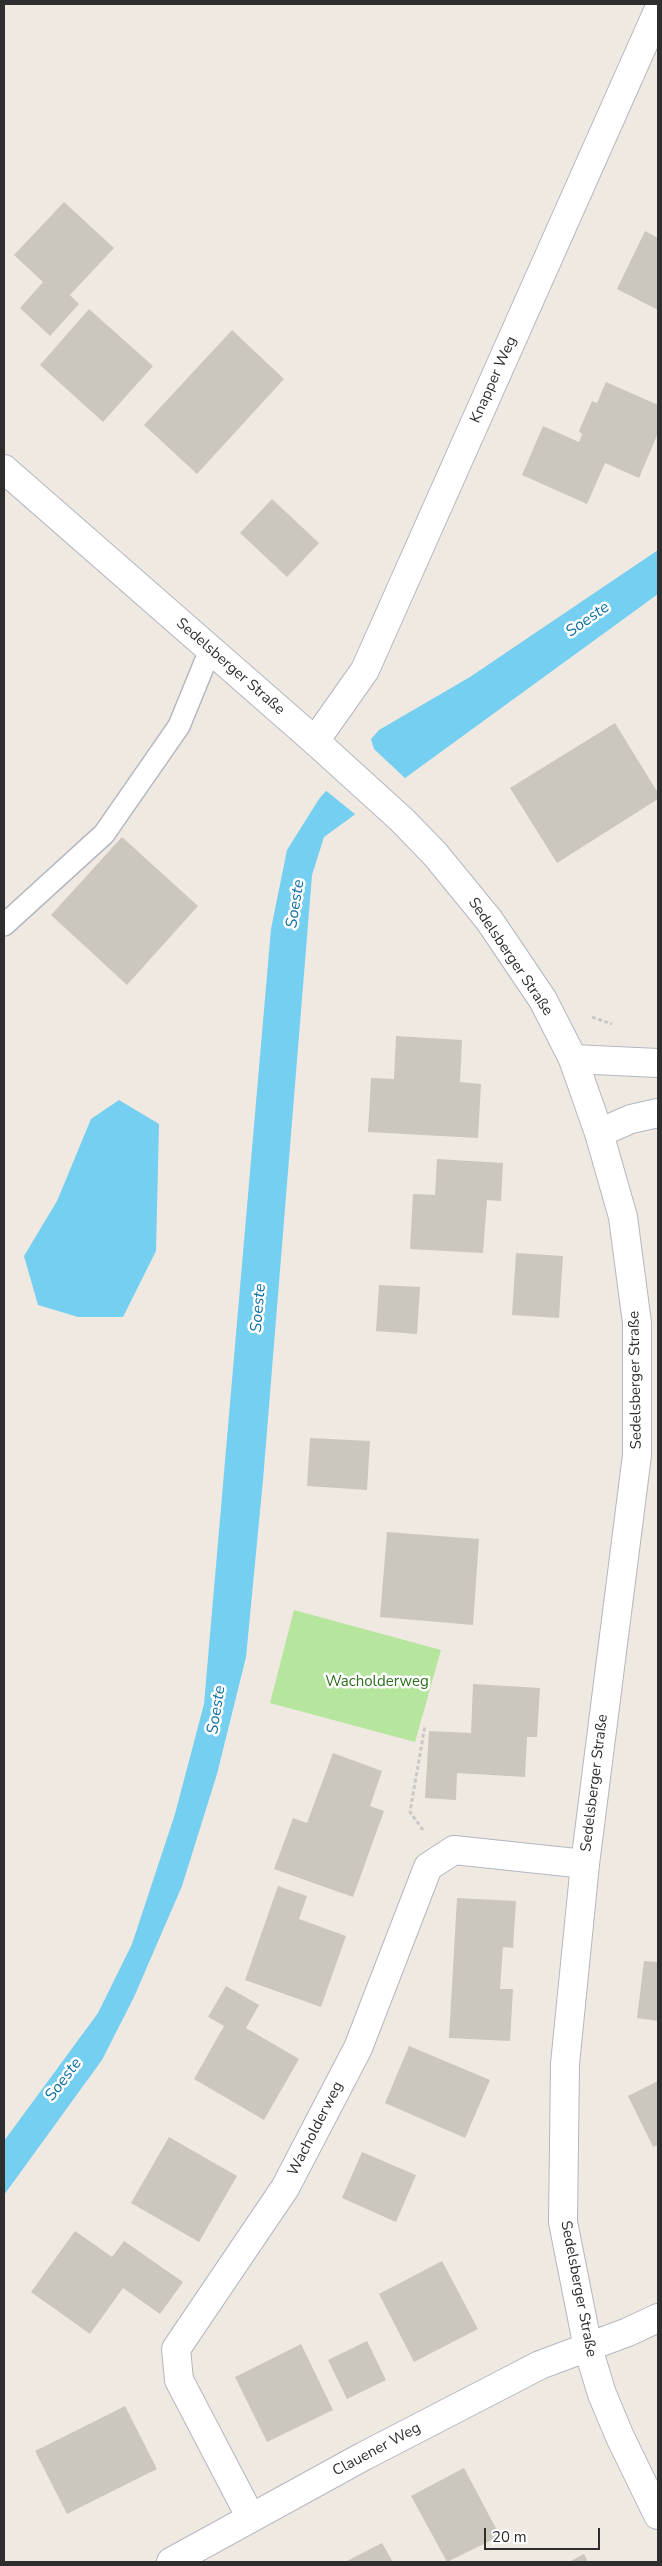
<!DOCTYPE html>
<meta charset="utf-8">
<style>
body{margin:0}
#map{position:relative;width:662px;height:2566px;overflow:hidden;background:#efe9e1;font-family:"Nunito Sans",sans-serif}
canvas{display:block}
.frame{position:absolute;inset:0;border:5px solid #2e2e2e;pointer-events:none}
.scale{position:absolute;left:484px;top:2528px;width:116px;height:22px;box-sizing:border-box;border:2px solid #2e2e2e;border-top:0;padding-left:6px;font-size:15px;line-height:18px;white-space:nowrap;color:#2e2e2e;-webkit-text-stroke:4px #fff;paint-order:stroke}
</style>
<div id="map">
<canvas width="662" height="2566"></canvas>
<div class="frame"></div>
<div class="scale">20 m</div>
</div>
<script>
const context = document.querySelector('canvas').getContext('2d');
context.lineJoin = 'round';
function fill(path, color) { context.fillStyle = color; context.fill(path, 'evenodd'); }
const shape = rows => new Path2D(rows.map(r => 'M' + r).join(''));
function strokePath(path, color, width, dash) { context.strokeStyle = color; context.lineWidth = width; context.lineCap = dash ? 'butt' : 'round'; context.setLineDash(dash || []); context.stroke(path); }
function label(font, color, halo, rows, align = 'center') {
  context.font = font + ' "Nunito Sans",sans-serif'; context.lineWidth = 5; context.setLineDash([]); context.textBaseline = 'middle'; context.strokeStyle = halo; context.fillStyle = color; for (const [text, x, y, turn = 0] of rows) {
    context.save(); context.translate(x, y); context.rotate((+turn || 0) * Math.PI / 180); context.textAlign = isNaN(turn) ? turn : align; if (halo) context.strokeText(text, 0, 0); context.fillText(text, 0, 0); context.restore();
  }
}
const green = shape([
 [294,1610,441,1650,415,1742,270,1703]
]);
const water = shape([
 [658,550,658,594,324,837,312,875,263,1480,246,1657,217,1774,182,1886,134,1997,102,2060,4,2195,4,2141,98,2013,132,1944,175,1814,204,1704,271,929,287,850,319,799,379,730,470,677],
 [119,1100,159,1124,156,1251,123,1317,78,1317,38,1305,24,1256,57,1201,91,1119]
]);
const pier = shape([
 [370,736,374,749,407,780,356,815,324,789]
]);
const building = shape([
 [64,202,114,248,70,295,79,304,50,336,20,308,43,282,14,255],
 [645,231,658,238,658,310,617,289],
 [89,309,153,366,103,422,40,365],
 [232,330,284,379,197,474,144,425],
 [606,382,658,405,658,433,639,478,605,463,587,504,522,475,543,426,579,442,582,434,579,431,592,401,597,403],
 [272,499,319,543,287,577,240,533],
 [615,723,658,793,658,799,557,863,510,788],
 [122,837,198,906,127,985,51,915],
 [396,1036,462,1040,460,1082,481,1084,478,1138,368,1132,371,1078,394,1079],
 [437,1159,503,1163,501,1201,487,1200,483,1253,410,1249,413,1194,435,1195],
 [516,1253,563,1256,559,1318,512,1315],
 [379,1285,420,1287,417,1334,376,1331],
 [310,1438,370,1441,367,1490,307,1486],
 [387,1532,479,1539,473,1625,380,1617],
 [473,1684,540,1688,537,1737,527,1737,525,1777,457,1773,456,1800,425,1798,429,1731,471,1733],
 [333,1753,382,1771,370,1806,384,1811,353,1897,274,1869,293,1818,307,1823],
 [278,1886,307,1896,299,1919,346,1936,321,2007,245,1980],
 [457,1898,516,1901,513,1948,503,1947,500,1989,513,1989,510,2041,449,2038],
 [644,1961,658,1962,658,2021,637,2018],
 [226,1986,259,2005,246,2028,299,2059,264,2120,194,2079,224,2026,208,2017],
 [409,2046,490,2080,465,2138,385,2103],
 [658,2081,658,2145,653,2147,628,2096],
 [169,2137,237,2176,199,2242,131,2203],
 [362,2152,416,2175,396,2222,342,2198],
 [75,2231,112,2257,124,2241,183,2282,160,2314,123,2288,90,2334,31,2292],
 [442,2261,478,2329,414,2362,379,2294],
 [367,2341,386,2380,347,2399,328,2360],
 [301,2344,333,2410,267,2442,235,2377],
 [125,2406,157,2469,67,2514,35,2451],
 [464,2468,500,2536,447,2562,411,2496],
 [382,2543,393,2562,345,2562],
 [584,2554,588,2562,569,2562]
]);
const path = shape([
 [592,1017,612,1024],
 [423,1830,410,1812,425,1725]
]);
const service = shape([
 [4,925,104,834,179,726,210,650]
]);
const minor = shape([
 [315,741,365,670,658,11],
 [573,1059,658,1063],
 [599,1133,631,1119,658,1113],
 [251,2518,179,2380,176,2349,285,2188,358,2048,428,1867,454,1850,585,1864],
 [171,2562,364,2456,540,2365,628,2332,658,2318]
]);
const tertiary = shape([
 [4,469,315,741,402,820,435,854,489,920,543,1000,573,1059,599,1133,623,1217,637,1323,637,1455,585,1864,565,2064,563,2222,588,2348,602,2394,620,2437,658,2515]
]);
const streetNames = [
 ["Knapper Weg",494,380,-66],
 ["Sedelsberger Straße",230,667,41],
 ["Sedelsberger Straße",510,957,56],
 ["Sedelsberger Straße",636,1380,-91],
 ["Sedelsberger Straße",595,1783,-83],
 ["Wacholderweg",316,2129,-63],
 ["Sedelsberger Straße",578,2289,79],
 ["Clauener Weg",377,2450,-28]
];
const parkNames = [
 ["Wacholderweg",377,1682]
];
const waterNames = [
 ["Soeste",588,620,-35],
 ["Soeste",296,904,-81],
 ["Soeste",259,1308,-85],
 ["Soeste",217,1710,-81],
 ["Soeste",64,2080,-53]
];
fill(green, '#b6e59e');
fill(water, '#75cff0');
fill(pier, '#efe9e1');
fill(building, '#cbc7bf');
strokePath(service, '#b4b7c1', 24);
strokePath(minor, '#b4b7c1', 30);
strokePath(tertiary, '#b4b7c1', 30);
strokePath(path, '#c9c9c9', 3, [4, 2.5]);
strokePath(service, '#fff', 21);
strokePath(minor, '#fff', 28);
strokePath(tertiary, '#fff', 28);
label('15px', '#2e2e2e', '#fff', streetNames);
label('15px', '#2c6e1b', '#fff', parkNames);
label('italic 16px', '#0d6fa3', '#fff', waterNames);
</script>
